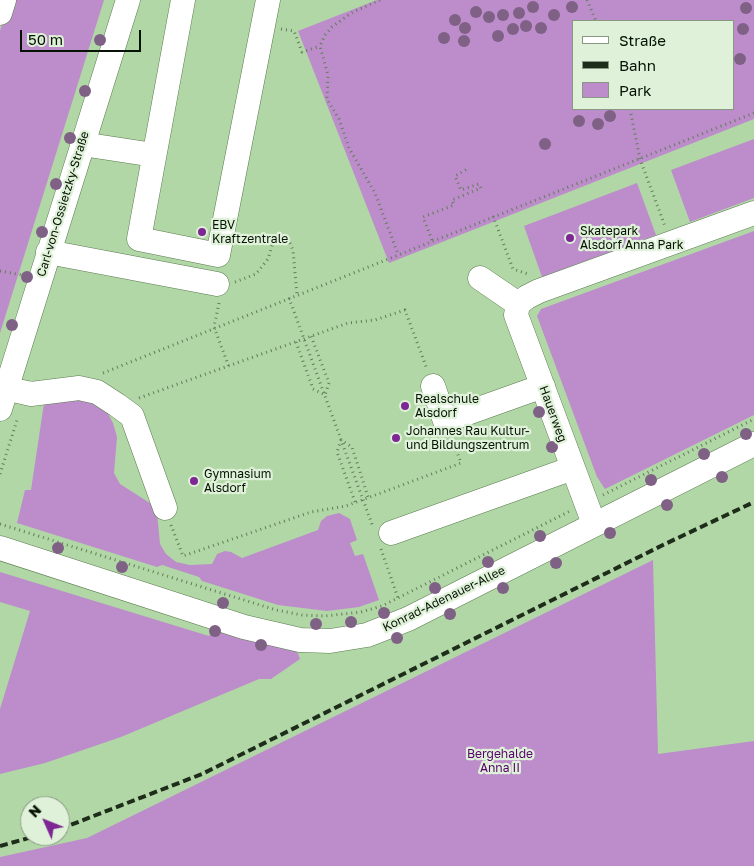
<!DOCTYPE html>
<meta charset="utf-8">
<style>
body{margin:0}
#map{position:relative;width:754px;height:866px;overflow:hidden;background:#b2d7a6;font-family:"Golos Text",sans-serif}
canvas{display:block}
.legend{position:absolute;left:572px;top:20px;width:162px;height:90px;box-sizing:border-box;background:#dff2d9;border:1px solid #889883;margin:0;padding:6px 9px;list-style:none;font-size:15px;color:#061203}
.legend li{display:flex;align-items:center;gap:10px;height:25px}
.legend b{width:25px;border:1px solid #889883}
.north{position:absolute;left:20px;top:796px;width:50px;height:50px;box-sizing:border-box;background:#dff2d9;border:1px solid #889883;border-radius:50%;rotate:314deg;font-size:14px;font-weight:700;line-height:20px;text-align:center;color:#061203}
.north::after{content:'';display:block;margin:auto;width:18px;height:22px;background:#7d2694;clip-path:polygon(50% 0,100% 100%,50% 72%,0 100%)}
.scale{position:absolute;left:20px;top:30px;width:121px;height:22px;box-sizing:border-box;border:2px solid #061203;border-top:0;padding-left:6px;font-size:15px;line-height:18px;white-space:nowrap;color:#061203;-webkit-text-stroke:4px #dff2d9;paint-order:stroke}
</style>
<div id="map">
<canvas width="754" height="866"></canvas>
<ul class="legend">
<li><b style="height:6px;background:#fff"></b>Straße</li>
<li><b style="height:6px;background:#1e2d1a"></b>Bahn</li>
<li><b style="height:14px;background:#bc8dca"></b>Park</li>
</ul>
<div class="north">N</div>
<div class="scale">50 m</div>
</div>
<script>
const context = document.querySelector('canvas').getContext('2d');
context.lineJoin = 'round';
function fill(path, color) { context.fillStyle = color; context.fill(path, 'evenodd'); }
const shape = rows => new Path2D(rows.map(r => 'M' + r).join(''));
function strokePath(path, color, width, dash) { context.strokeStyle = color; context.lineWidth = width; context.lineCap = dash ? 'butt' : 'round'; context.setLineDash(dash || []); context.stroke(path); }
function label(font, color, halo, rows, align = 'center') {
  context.font = font + ' "Golos Text",sans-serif'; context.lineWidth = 4.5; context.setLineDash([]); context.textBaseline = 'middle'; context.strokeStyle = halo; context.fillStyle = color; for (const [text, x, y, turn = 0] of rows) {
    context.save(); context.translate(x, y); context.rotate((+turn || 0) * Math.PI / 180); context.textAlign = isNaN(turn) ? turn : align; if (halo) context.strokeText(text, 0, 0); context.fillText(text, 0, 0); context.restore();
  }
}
const green = shape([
 [9,0,104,0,0,333,0,31],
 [377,0,754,0,754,119,389,263,298,31],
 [573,21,733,21,733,109,573,109],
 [754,139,754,198,690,222,671,170],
 [637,183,656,235,542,277,524,226],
 [754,231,754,415,605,489,597,477,537,316,541,309],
 [86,399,106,410,113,423,117,437,114,473,120,484,153,505,157,512,160,544,166,554,176,562,190,565,212,564,217,554,225,551,231,552,242,558,318,530,321,521,327,516,339,513,350,519,357,540,350,543,355,556,363,554,379,600,359,607,327,611,278,605,202,581,199,577,162,565,157,567,17,523,25,490,31,490,44,403],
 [653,560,658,754,754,741,754,866,0,866,0,857,87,838],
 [0,572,209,636,213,627,297,651,300,659,271,679,259,679,121,737,45,763,0,774,0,709,30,611,0,602]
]);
const path = shape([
 [380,0,351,13,332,27,325,35,320,46,328,75,327,99,339,119,349,148,375,193,398,254],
 [587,0,596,21],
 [281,29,294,31,302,52,320,46],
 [630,109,640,159,665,226],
 [493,216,513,269,528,274],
 [432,240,423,217,454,205,452,200,481,188,479,184,461,190,455,176,469,168],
 [0,271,22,275],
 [235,282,256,274,268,259,273,242,280,237,289,241,293,250,297,295],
 [289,298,373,527],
 [219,303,214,327,229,367],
 [296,342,313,389,325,395,329,383,311,336],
 [103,373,754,113],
 [139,398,348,323,375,320,405,310,427,369],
 [0,474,17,420],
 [603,495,754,419],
 [355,502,337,452,341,440,352,447,368,497],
 [0,524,276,610,302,615,325,616,361,612,382,606,570,511],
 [171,525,183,556,311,512,346,506,461,463,452,438],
 [381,549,398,598]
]);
const minor = shape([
 [183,0,139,239,218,255,268,0],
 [0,13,4,0],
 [82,144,154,155],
 [48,252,217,284],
 [480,278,518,304],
 [518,304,527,297,539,291,754,213],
 [518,304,516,315,594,524],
 [433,386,445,421,543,386],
 [0,387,31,394,79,388,97,392,117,405,132,416,165,508],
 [0,409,128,0],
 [391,533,573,468],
 [0,548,244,627,300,640,330,641,367,635,408,619,754,444]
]);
const rail = shape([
 [60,829,202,774,665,544,754,502],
 [0,846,36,836]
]);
const trees = [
 [533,7],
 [572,7],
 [746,8],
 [476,12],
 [519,13],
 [503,15],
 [554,15],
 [489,17],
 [455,20],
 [526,26],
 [465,28],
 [541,28],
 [513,29],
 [743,29],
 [498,36],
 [444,38],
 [100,40],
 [464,41],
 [740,59],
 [85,91],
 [610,116],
 [579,121],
 [598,124],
 [70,138],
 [545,144],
 [56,184],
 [42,232],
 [27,277],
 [12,325],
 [539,412],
 [746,434],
 [552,447],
 [704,454],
 [722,477],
 [651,480],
 [667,505],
 [610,533],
 [540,536],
 [58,548],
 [488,562],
 [556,563],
 [122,567],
 [435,588],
 [503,588],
 [223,603],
 [384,613],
 [450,614],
 [351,622],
 [316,624],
 [215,631],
 [397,638],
 [261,645]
];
const markers = [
 [202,232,5,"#7d2694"],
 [570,238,5,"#7d2694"],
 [405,406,5,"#7d2694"],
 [396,438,5,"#7d2694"],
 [194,481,5,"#7d2694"]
];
const streetNames = [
 ["Carl-von-Ossietzky-Straße",63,204,-73],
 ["Hauerweg",553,414,70],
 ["Konrad-Adenauer-Allee",444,599,-26]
];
const poiNames = [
 ["EBV",212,225],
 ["Kraftzentrale",212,239],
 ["Skatepark",580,231],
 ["Alsdorf Anna Park",580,245],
 ["Realschule",415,399],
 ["Alsdorf",415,413],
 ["Johannes Rau Kultur-",406,431],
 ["und Bildungszentrum",406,445],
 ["Gymnasium",204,474],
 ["Alsdorf",204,488]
];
const parkNames = [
 ["Bergehalde",500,754],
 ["Anna II",500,768]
];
fill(green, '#bc8dca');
strokePath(minor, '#597b4e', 25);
strokePath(path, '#637c5b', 3, [1, 4]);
strokePath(minor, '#fff', 24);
strokePath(rail, '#1e2d1a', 4, [8, 4]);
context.fillStyle = '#806186';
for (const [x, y] of trees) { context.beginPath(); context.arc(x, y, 6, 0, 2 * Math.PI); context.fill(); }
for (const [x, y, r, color] of markers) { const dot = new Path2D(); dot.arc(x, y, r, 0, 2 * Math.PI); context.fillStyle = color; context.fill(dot); strokePath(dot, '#dff2d9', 2); }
label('12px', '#061203', '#dff2d9', streetNames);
label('12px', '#061203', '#dff2d9', poiNames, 'left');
label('12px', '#58006c', '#dff2d9', parkNames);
</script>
